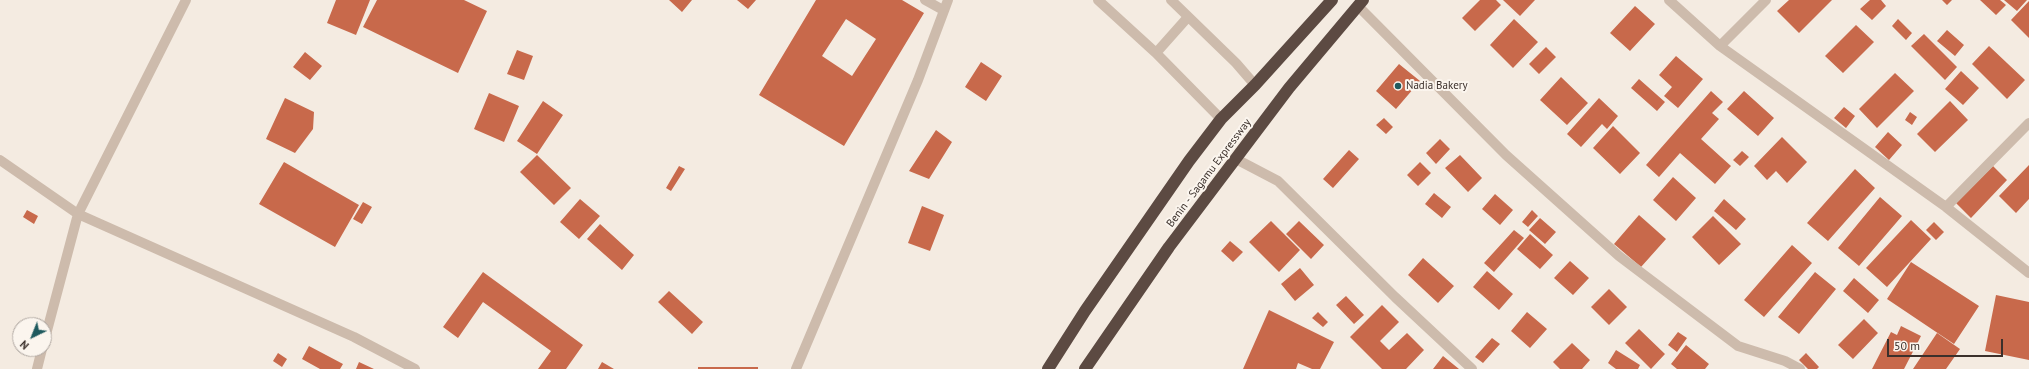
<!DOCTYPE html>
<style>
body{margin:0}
#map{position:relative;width:2029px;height:369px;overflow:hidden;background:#f4ebe1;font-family:"PT Sans",sans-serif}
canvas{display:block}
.north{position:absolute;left:12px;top:317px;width:40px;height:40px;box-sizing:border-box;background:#fbf5ee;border:1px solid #aea6a0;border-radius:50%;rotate:223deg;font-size:11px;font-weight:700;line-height:16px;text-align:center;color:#3b302b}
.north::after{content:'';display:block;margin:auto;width:14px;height:18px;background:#1f5a5e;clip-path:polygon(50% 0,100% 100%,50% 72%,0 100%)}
.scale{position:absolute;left:1887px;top:339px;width:116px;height:18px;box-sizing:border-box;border:2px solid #3b302b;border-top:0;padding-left:5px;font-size:12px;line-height:14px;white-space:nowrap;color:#3b302b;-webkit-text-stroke:3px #fbf5ee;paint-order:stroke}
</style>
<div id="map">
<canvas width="2029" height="369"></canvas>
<div class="north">N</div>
<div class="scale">50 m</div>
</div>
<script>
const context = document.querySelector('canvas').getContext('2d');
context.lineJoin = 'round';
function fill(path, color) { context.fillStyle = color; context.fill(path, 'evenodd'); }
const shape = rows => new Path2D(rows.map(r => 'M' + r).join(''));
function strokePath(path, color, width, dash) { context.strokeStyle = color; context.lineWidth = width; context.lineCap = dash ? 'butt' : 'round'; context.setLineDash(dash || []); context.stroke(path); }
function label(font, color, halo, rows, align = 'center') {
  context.font = font + ' "PT Sans",sans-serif'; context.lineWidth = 4; context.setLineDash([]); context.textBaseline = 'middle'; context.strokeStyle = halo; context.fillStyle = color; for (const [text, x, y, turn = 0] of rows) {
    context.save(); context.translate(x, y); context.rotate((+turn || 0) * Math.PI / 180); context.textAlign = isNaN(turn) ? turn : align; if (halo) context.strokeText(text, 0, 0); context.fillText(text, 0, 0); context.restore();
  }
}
const building = shape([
 [336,0,370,0,356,35,327,23],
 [377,0,464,0,487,11,458,73,363,27],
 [669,0,692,0,682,12],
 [737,0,756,0,748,9],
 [816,0,902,0,924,13,844,146,759,95],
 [846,19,876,39,852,76,822,56],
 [1480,0,1496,0,1501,5,1475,31,1462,18],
 [1503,0,1535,0,1520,16],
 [1789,0,1832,0,1799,33,1777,11],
 [1870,0,1881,0,1886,6,1872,20,1860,9],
 [1942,0,1952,0,1947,5],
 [1980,0,2000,0,2006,5,1996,15],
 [2004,0,2027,0,2017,11],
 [2029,1,2029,38,2011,20],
 [1635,6,1655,24,1630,51,1610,33],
 [1514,19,1538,42,1513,68,1490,45],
 [1898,19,1912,33,1906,40,1892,26],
 [1856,25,1874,42,1843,73,1825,56],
 [1947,30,1964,45,1955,56,1937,41],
 [1924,34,1957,67,1945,80,1911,46],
 [1989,46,2025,80,2007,99,1972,64],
 [1546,47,1556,57,1539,74,1529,64],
 [517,50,533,56,524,80,507,74],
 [305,52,322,66,310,80,293,67],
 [1676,56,1703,79,1678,108,1664,96,1672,87,1659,75],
 [981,62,1002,76,986,101,965,87],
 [1399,64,1420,81,1396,109,1376,91],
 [1961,71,1979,88,1963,105,1945,89],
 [1895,73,1914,91,1877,128,1859,109],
 [1561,77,1588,103,1567,125,1540,100],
 [1639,79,1665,102,1657,111,1631,88],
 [1711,91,1723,102,1712,113,1719,119,1701,139,1731,166,1715,184,1680,153,1659,177,1646,165],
 [1744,91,1774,118,1758,136,1727,109],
 [489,93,519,106,504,142,474,129],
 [285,98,314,112,313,129,295,153,266,139],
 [1599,98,1618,116,1607,129,1602,124,1581,147,1567,134],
 [543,101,563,115,537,154,517,141],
 [1950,101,1968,120,1935,152,1917,134],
 [1844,107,1855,116,1846,128,1834,118],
 [1910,112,1917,117,1912,125,1905,120],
 [1384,118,1393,127,1386,134,1376,125],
 [1613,126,1640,153,1620,174,1593,148],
 [936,130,952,142,929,179,909,171],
 [1888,132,1902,145,1889,160,1875,147],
 [1782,137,1807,162,1787,183,1776,171,1767,180,1754,166],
 [1440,139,1450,149,1436,164,1426,153],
 [1349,150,1359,159,1333,188,1323,179],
 [1742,151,1749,157,1740,166,1733,160],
 [537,155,571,188,554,205,520,172],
 [1460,155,1482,178,1468,192,1445,168],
 [284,162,359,205,335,247,259,204],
 [1420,162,1431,173,1418,186,1407,175],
 [2029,165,2029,199,2016,213,1999,196],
 [679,166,685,169,671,191,666,188],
 [1993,166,2007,180,1971,218,1956,203],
 [1855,169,1875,188,1828,241,1807,223],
 [1673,177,1696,198,1676,221,1653,200],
 [1434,193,1451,207,1442,218,1425,204],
 [1495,194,1513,210,1500,225,1482,209],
 [1880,197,1902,216,1859,266,1838,248],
 [580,199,600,216,579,239,560,222],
 [1724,199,1746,219,1736,230,1714,211],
 [363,202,372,207,362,224,353,219],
 [922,206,944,215,930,251,908,243],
 [27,210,38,216,34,224,23,217],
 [1532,210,1538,216,1528,227,1522,222],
 [1639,215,1666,239,1641,267,1614,244],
 [1713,216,1741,244,1719,265,1692,237],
 [1540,218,1556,232,1545,244,1529,230],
 [1911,220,1931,239,1887,287,1866,268],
 [1271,221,1300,250,1279,272,1249,242],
 [1299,221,1324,245,1311,259,1286,234],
 [1934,222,1944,232,1936,240,1926,230],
 [600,224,634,255,622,270,587,239],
 [1514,230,1524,238,1494,272,1484,263],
 [1530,234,1553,255,1540,269,1517,249],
 [1230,241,1243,252,1233,262,1221,251],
 [1792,245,1812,263,1764,317,1744,300],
 [1423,258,1454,286,1438,303,1408,275],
 [1570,261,1589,278,1573,295,1554,278],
 [1911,262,1979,306,1954,344,1887,299],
 [1300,268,1314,285,1295,301,1281,284],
 [1487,271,1513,294,1499,310,1473,287],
 [483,272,583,345,566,369,538,369,551,351,483,302,458,338,443,327],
 [1815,272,1836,289,1799,334,1778,317],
 [1854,278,1879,300,1868,313,1843,291],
 [1609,289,1627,307,1609,325,1591,307],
 [669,291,703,322,692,334,658,302],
 [1996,295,2029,302,2029,360,1985,351],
 [1346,296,1364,315,1354,324,1336,305],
 [1382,305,1399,322,1380,341,1389,350,1407,333,1424,350,1406,369,1382,369,1350,337],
 [1269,310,1334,342,1320,369,1312,369,1298,363,1296,369,1243,369],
 [1318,312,1328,322,1323,327,1312,318],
 [1527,312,1547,329,1530,348,1511,331],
 [1864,319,1878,333,1853,359,1838,345],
 [1901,326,1921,336,1904,369,1872,369,1891,332,1897,335],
 [1639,329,1665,354,1651,369,1625,343],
 [1678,332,1687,338,1677,352,1668,345],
 [1937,333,1960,349,1946,369,1913,369],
 [1492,338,1500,344,1483,363,1475,357],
 [1572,343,1590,360,1582,369,1560,369,1553,362],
 [1686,345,1709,364,1705,369,1677,369,1671,364],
 [309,346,343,364,340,369,320,369,302,359],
 [1616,350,1640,365,1638,369,1616,369,1608,363],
 [278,353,287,359,282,367,273,361],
 [1806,353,1819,367,1817,369,1808,369,1799,360],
 [1443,356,1459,369,1433,369],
 [359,362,374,369,356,369],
 [602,362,614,369,598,369],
 [698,367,758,367,758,369,698,369]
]);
const street = shape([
 [925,0,943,10],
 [1098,0,1156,53,1221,119],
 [1171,0,1236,63,1255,85],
 [1669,0,1720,46,1946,207,2029,273],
 [1358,6,1506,155,1619,256,1738,346,1785,361,1800,369],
 [1720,46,1766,0],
 [1156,53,1188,17],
 [1236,159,1278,181,1395,297,1472,369],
 [0,160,78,214,354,337,415,369],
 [1946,207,2029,123],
 [44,342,78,214,186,0],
 [37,369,42,349],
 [796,369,918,80,948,0]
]);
const highway = shape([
 [1048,369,1085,311,1189,161,1221,119,1255,85,1332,0],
 [1085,369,1169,247,1289,88,1363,0]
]);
const markers = [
 [1398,86,4,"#1f5a5e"]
];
const poiNames = [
 ["Nadia Bakery",1406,86]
];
const streetNames = [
 ["Benin - Sagamu Expressway",1209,173,-53]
];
fill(building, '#c8694b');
strokePath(street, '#cdbbac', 10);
strokePath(highway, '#5c4a42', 12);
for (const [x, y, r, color] of markers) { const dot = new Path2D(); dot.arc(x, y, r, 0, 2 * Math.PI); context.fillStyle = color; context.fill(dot); strokePath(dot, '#fbf5ee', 1.5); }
label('11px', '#3b302b', '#fbf5ee', poiNames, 'left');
label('11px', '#3b302b', '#fbf5ee', streetNames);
</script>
